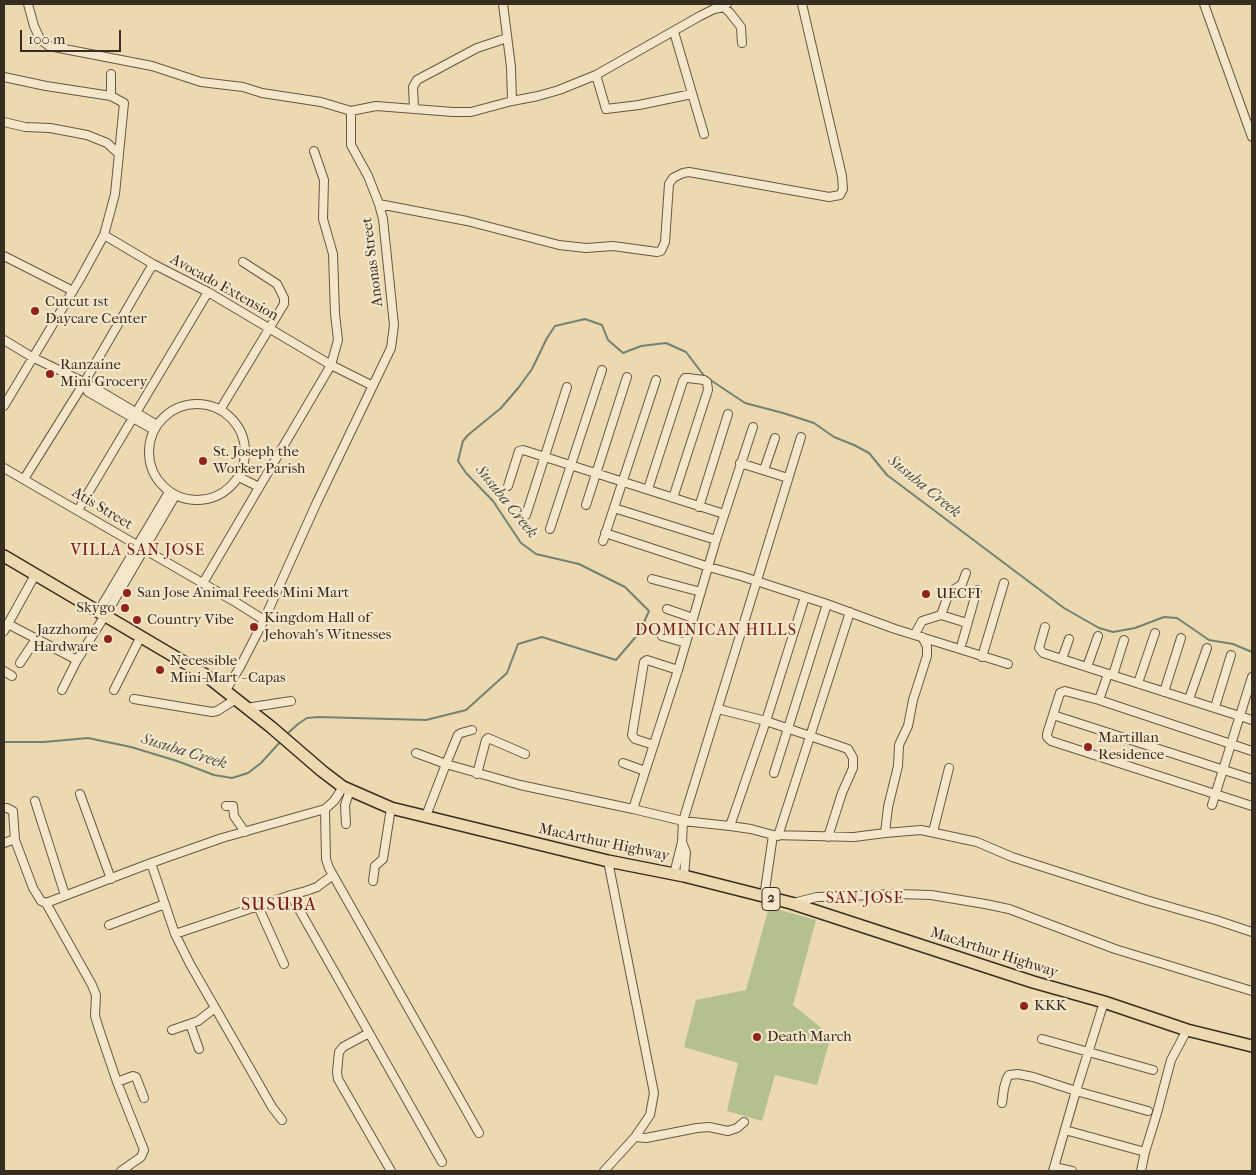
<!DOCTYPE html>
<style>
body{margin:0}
#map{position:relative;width:1256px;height:1175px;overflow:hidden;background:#ecd9af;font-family:"IM FELL French Canon",serif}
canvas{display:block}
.frame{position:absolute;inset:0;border:5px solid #382d21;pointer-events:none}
.scale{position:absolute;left:20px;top:30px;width:101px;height:22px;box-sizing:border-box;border:2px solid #382d21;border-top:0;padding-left:6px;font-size:15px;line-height:18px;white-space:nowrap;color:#382d21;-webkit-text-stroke:4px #f3e6cb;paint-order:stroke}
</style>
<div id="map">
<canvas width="1256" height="1175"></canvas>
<div class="frame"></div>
<div class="scale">100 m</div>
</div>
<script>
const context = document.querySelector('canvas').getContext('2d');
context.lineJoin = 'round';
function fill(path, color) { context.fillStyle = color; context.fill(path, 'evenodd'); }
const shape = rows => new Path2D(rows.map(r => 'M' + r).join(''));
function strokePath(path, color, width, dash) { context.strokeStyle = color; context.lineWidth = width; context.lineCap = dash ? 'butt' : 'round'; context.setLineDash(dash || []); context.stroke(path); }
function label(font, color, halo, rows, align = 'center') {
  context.font = font + ' "IM FELL French Canon",serif'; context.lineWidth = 4.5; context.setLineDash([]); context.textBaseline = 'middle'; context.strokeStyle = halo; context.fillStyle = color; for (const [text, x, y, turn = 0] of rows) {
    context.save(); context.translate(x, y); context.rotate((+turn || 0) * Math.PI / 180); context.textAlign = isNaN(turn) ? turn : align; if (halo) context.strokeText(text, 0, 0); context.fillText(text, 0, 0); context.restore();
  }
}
const green = shape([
 [769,907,816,920,793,1005,831,1036,817,1085,775,1075,762,1121,727,1111,738,1063,684,1047,696,1000,746,990]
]);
const stream = shape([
 [709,379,745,403,783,413,814,423,834,437,854,445,869,453,887,475,1064,608,1099,628,1113,632,1135,628,1164,617,1177,618,1209,640,1233,644,1252,652],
 [287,734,298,724,307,718,318,717,426,720,466,710,507,673,518,644,542,637,616,660,639,633,649,611,625,587,579,564,536,554,521,543,493,501,466,473,458,461,463,441,468,435,501,408,519,387,532,369,547,338,555,326,585,319,602,325,608,340,623,353,641,346,666,343,686,352,705,377],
 [4,742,44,742,88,738,131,747,177,761,214,775,232,778,248,773,261,763,281,741]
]);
const minor = shape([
 [28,4,34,26,40,39,49,46,152,66,201,82,243,87,262,93,321,102,351,111],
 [503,4,511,67,512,101],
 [1204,4,1252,137],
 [724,7,730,13,741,27,742,43],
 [674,32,704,134],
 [111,74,111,96],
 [596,75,606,109,639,105,692,94],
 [4,77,46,86,111,96,124,103,115,194,104,235,80,279,4,406],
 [414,108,413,87,417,80,477,48,507,38],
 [4,122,25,127,50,128,87,135,107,143,118,153],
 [379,204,467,221,559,245,586,248,613,246,657,252,661,251,665,242,669,184,673,178,683,173,689,172,829,197,840,195,843,189,842,176,802,4],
 [104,235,153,264,208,292,331,365,373,386],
 [4,256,73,291],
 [4,340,32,357,90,385,157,425],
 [84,383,88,392,154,430],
 '149 452a48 48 0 1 1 96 0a48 48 0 1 1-96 0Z',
 [220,410,284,304,284,298,277,284,243,262],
 [740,463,788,478],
 [4,468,237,603,264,620],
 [764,470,775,438],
 [239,477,259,487],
 [24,479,84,383,153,264],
 [508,486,519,451,523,450,724,514],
 [648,489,683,381,685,378,688,378,704,380,707,382,708,390,673,498],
 [586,505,627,377],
 [699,507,728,414],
 [614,508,716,540],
 [78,510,208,292],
 [526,515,567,387],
 [550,529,602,370],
 [605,533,709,567,741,576,827,604,895,629,1008,664],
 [603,541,656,380],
 [652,579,701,592],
 [203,583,331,365,338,340,335,314,333,254,323,219,324,180,314,151],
 [667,609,693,618],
 [98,612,169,492],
 [941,615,967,623],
 [8,624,77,660],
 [1045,627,1039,648,1043,653,1252,720],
 [4,631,35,575],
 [915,634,922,621,941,615,949,593,962,584,966,573],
 [662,636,686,643],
 [962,643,977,590],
 [982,657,1004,583],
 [1062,659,1069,639],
 [20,663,36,639],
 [1087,667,1098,636],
 [4,671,12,676],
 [1113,675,1124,640],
 [1138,683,1155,633],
 [62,690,77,660,111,606,175,496],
 [114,690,141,636],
 [226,690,240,667,264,620,317,502,391,348,394,325,383,219,379,204,368,176,351,145,351,111,376,106,453,112,471,112,512,101,538,96,559,90,596,75,700,16,714,9,724,7,727,4],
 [1164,692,1181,638],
 [134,699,212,712,217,711,236,699],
 [1189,699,1207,648],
 [1099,700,1108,674],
 [1215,707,1231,655],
 [246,708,291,701],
 [718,709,766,721,848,749,853,758,853,768,842,793,828,837],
 [1053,715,1252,779],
 [472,730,461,733,458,735,446,764,520,785,633,809,683,821,730,826,751,829,773,835,854,837,885,833,888,807,898,766,899,745,908,726,913,700,927,656,927,646,922,637],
 [654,745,635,739,632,735,644,662,647,660,678,670],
 [1252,751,1099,700,1065,691,1060,693,1047,734,1047,737,1051,741,1252,806],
 [416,753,446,764,426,816],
 [623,763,645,771],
 [774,773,827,604],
 [477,774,486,740,488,738,525,754],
 [80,794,111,879],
 [35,801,65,895],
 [1212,805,1252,677],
 [226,806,233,806,234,816,245,832],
 [4,808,7,808,13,811,15,840],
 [325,809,326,859,329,868,479,1133],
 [633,809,678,670,716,540,753,427],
 [346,824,345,805,350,790],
 [730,826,766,721,805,597],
 [933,832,949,768],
 [885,833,921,830,977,842,1012,857,1146,900,1216,920,1252,932],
 [778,836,850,612],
 [682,842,686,852,684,876],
 [4,843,12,840,15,840,33,888,41,901,46,903,151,863,222,838,325,809,334,801,343,787],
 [151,863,175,934,190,964,272,1107,282,1120],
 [674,874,682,842,683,821,801,437],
 [373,881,375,866,383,859,391,808],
 [291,895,442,1162],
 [764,897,773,835],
 [46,903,92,985,96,995,95,1016,99,1029,117,1082,144,1150,141,1157,121,1171],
 [793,903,817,897,897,894,931,895,985,904,1009,909,1115,949,1252,991],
 [258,906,284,964],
 [109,925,165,904],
 [175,934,291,895,306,891,317,887,333,875],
 [190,1024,199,1049],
 [172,1030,198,1021,215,1008],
 [369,1033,343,1047,339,1052,337,1072,338,1079,391,1171],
 [1042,1039,1153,1070],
 [117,1082,133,1076,136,1077,144,1098],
 [1002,1103,1004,1088,1007,1078,1009,1075,1018,1074,1033,1077,1076,1091,1148,1111],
 [1065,1130,1145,1152,1141,1171],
 [635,1137,646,1138,697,1128,709,1127,728,1131,737,1128,744,1122],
 [1145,1152,1157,1113,1171,1060,1187,1030],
 [1054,1167,1072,1171],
 [604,1171,635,1137,650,1115,654,1093,608,861],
 [1053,1171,1076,1091,1104,1002]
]);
const highway = shape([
 [4,556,204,674,271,727,322,771,343,787,391,808,608,861,684,876,791,903,1033,982,1104,1002,1187,1030,1252,1046]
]);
const markers = [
 [35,311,5,"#8f2418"],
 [50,374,5,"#8f2418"],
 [203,461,5,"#8f2418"],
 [127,593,5,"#8f2418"],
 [926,594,5,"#8f2418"],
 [125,608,5,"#8f2418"],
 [137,620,5,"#8f2418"],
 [254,627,5,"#8f2418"],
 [108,639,5,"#8f2418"],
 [160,670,5,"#8f2418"],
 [1088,747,5,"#8f2418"],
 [1024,1006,5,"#8f2418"],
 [757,1037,5,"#8f2418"]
];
const shields = [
 [771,899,18]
];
const shieldNames = [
 ["2",771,899]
];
const streetNames = [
 ["Anonas Street",373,262,-97],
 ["Avocado Extension",224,288,29],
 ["Atis Street",102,509,31],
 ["MacArthur Highway",604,843,12],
 ["MacArthur Highway",994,953,18]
];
const poiNames = [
 ["Cutcut 1st",45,302],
 ["Daycare Center",45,319],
 ["Ranzaine",60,365],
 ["Mini Grocery",60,382],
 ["St. Joseph the",213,452],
 ["Worker Parish",213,469],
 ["San Jose Animal Feeds Mini Mart",137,593],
 ["UECFI",936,594],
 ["Skygo",115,608,"right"],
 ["Kingdom Hall of",264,618],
 ["Jehovah's Witnesses",264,635],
 ["Country Vibe",147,620],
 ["Jazzhome",98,630,"right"],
 ["Hardware",98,647,"right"],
 ["Necessible",170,661],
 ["Mini-Mart - Capas",170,678],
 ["Martillan",1098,738],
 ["Residence",1098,755],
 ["KKK",1034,1006],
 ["Death March",767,1037]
];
const waterNames = [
 ["Susuba Creek",924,487,39],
 ["Susuba Creek",506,502,51],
 ["Susuba Creek",184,752,17]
];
const neighbourhoodNames = [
 ["VILLA SAN JOSE",138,551],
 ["DOMINICAN HILLS",716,631],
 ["SAN JOSE",865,899]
];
const quarterNames = [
 ["SUSUBA",279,906]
];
fill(green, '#b4c08e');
strokePath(stream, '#728274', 2);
strokePath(minor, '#655844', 10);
strokePath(highway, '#382d21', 14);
strokePath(minor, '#f3e6cb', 8);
strokePath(highway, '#ecd9af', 11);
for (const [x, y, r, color] of markers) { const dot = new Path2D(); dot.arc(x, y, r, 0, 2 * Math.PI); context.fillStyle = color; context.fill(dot); strokePath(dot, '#f3e6cb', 2); }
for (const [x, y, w] of shields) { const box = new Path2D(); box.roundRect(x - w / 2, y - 11.5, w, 23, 4); context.fillStyle = '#f3e6cb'; context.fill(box); strokePath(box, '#382d21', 1); }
label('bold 14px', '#382d21', null, shieldNames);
label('15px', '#382d21', '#f3e6cb', streetNames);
label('15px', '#382d21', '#f3e6cb', poiNames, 'left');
label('italic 16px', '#505044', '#f3e6cb', waterNames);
context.letterSpacing = '1px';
label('16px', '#7a1f14', '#f3e6cb', neighbourhoodNames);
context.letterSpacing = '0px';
context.letterSpacing = '1px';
label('18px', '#7a1f14', '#f3e6cb', quarterNames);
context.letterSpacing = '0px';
</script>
